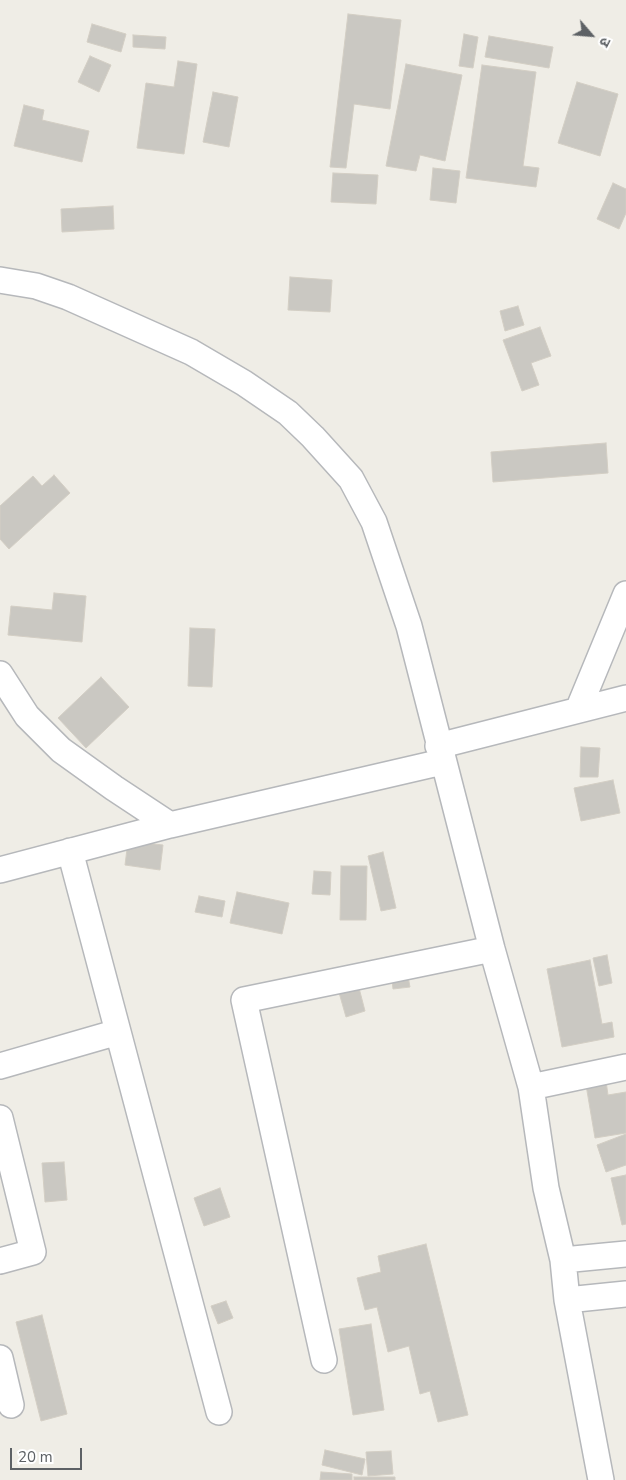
<!DOCTYPE html>
<meta charset="utf-8">
<style>
body{margin:0}
#map{position:relative;width:626px;height:1480px;overflow:hidden;background:#efede6;font-family:"Nunito Sans","Noto Sans Devanagari",sans-serif}
canvas{display:block}
.north{position:absolute;left:566px;top:10px;width:50px;height:50px;-webkit-text-stroke:4px #fff;paint-order:stroke;rotate:117deg;font-size:14px;font-weight:700;line-height:20px;text-align:center;color:#5d6165}
.north::after{content:'';display:block;margin:auto;width:18px;height:22px;background:#5d6165;clip-path:polygon(50% 0,100% 100%,50% 72%,0 100%)}
.scale{position:absolute;left:10px;top:1448px;width:72px;height:22px;box-sizing:border-box;border:2px solid #5d6165;border-top:0;padding-left:6px;font-size:15px;line-height:18px;white-space:nowrap;color:#5d6165;-webkit-text-stroke:4px #fff;paint-order:stroke}
</style>
<div id="map">
<canvas width="626" height="1480"></canvas>
<div class="north">उ</div>
<div class="scale">20 m</div>
</div>
<script>
const context = document.querySelector('canvas').getContext('2d');
context.lineJoin = 'round';
function fill(path, color) { context.fillStyle = color; context.fill(path, 'evenodd'); }
const shape = rows => new Path2D(rows.map(r => 'M' + r).join(''));
function strokePath(path, color, width, dash) { context.strokeStyle = color; context.lineWidth = width; context.lineCap = dash ? 'butt' : 'round'; context.setLineDash(dash || []); context.stroke(path); }
const building = shape([
 [348,14,401,20,390,109,354,104,346,168,330,167,348,14],
 [92,24,126,34,121,52,87,42,92,24],
 [464,34,478,37,473,68,459,66,464,34],
 [133,35,166,37,165,49,133,47,133,35],
 [489,36,553,47,549,68,485,57,489,36],
 [90,56,111,65,99,92,78,82,90,56],
 [178,61,197,64,184,154,137,148,146,83,174,87,178,61],
 [406,64,462,75,445,161,420,155,416,171,386,166,406,64],
 [482,65,536,72,523,166,539,168,536,187,466,178,482,65],
 [577,82,618,94,600,156,558,143,577,82],
 [213,92,238,97,229,147,203,142,213,92],
 [24,105,44,110,42,120,89,131,82,162,14,146,24,105],
 [433,168,460,171,456,203,430,200,433,168],
 [333,173,378,175,376,204,331,202,333,173],
 [613,183,626,189,626,213,619,229,597,219,613,183],
 [113,206,114,229,62,232,61,209,113,206],
 [290,277,332,280,330,312,288,310,290,277],
 [518,306,524,325,505,331,500,311,518,306],
 [540,327,551,356,531,363,539,385,522,391,503,340,540,327],
 [606,443,608,473,493,482,491,452,606,443],
 [54,475,70,493,9,549,0,539,0,506,33,476,42,486,54,475],
 [54,593,86,596,82,642,8,635,11,606,52,610,54,593],
 [190,628,215,629,212,687,188,686,190,628],
 [101,677,129,707,86,748,58,718,101,677],
 [581,747,600,748,598,777,580,777,581,747],
 [613,780,620,813,581,821,574,788,613,780],
 [128,841,163,845,160,870,125,865,128,841],
 [383,852,396,908,381,911,368,856,383,852],
 [341,866,367,866,366,920,340,920,341,866],
 [314,871,331,872,330,895,312,894,314,871],
 [237,892,289,903,282,934,230,923,237,892],
 [199,896,225,901,222,917,195,912,199,896],
 [607,955,612,983,599,986,593,958,607,955],
 [590,960,602,1024,612,1022,614,1037,562,1047,547,969,590,960],
 [407,971,410,987,393,989,391,973,407,971],
 [358,984,365,1011,346,1017,338,989,358,984],
 [606,1081,608,1095,626,1092,626,1133,595,1138,586,1085,606,1081],
 [626,1134,626,1165,606,1172,597,1145,626,1134],
 [64,1162,67,1200,45,1202,42,1163,64,1162],
 [626,1175,626,1224,622,1225,611,1178,626,1175],
 [220,1188,230,1217,204,1226,194,1198,220,1188],
 [426,1244,468,1415,438,1422,430,1391,420,1394,409,1346,388,1352,377,1307,365,1310,357,1278,381,1272,378,1256,426,1244],
 [226,1301,233,1318,218,1324,211,1306,226,1301],
 [42,1315,67,1414,41,1421,16,1322,42,1315],
 [371,1324,384,1410,353,1415,339,1329,371,1324],
 [325,1450,365,1459,362,1475,322,1465,325,1450],
 [391,1451,393,1474,368,1476,366,1452,391,1451],
 [321,1472,352,1474,352,1480,320,1480,321,1472],
 [354,1477,395,1477,395,1480,354,1480,354,1477]
]);
const minor = shape([
 [0,280,36,286,68,297,191,352,244,383,288,413,313,437,351,479,374,522,409,626,492,949,531,1087,546,1188,563,1260,567,1300,601,1480],
 [0,674,27,716,61,750,114,788,170,825],
 [578,710,626,594],
 [438,746,626,698],
 [70,851,219,1412],
 [0,870,170,825,442,762],
 [0,1066,118,1032],
 [531,1087,626,1067],
 [0,1118,33,1252,0,1261],
 [563,1260,626,1254],
 [567,1300,626,1294],
 [0,1358,11,1405],
 [324,1360,244,1000,492,949]
]);
fill(building, '#cac8c2');
strokePath(building, '#d3cec4', 1);
strokePath(minor, '#b6b8bb', 28);
strokePath(minor, '#fff', 25);
</script>
